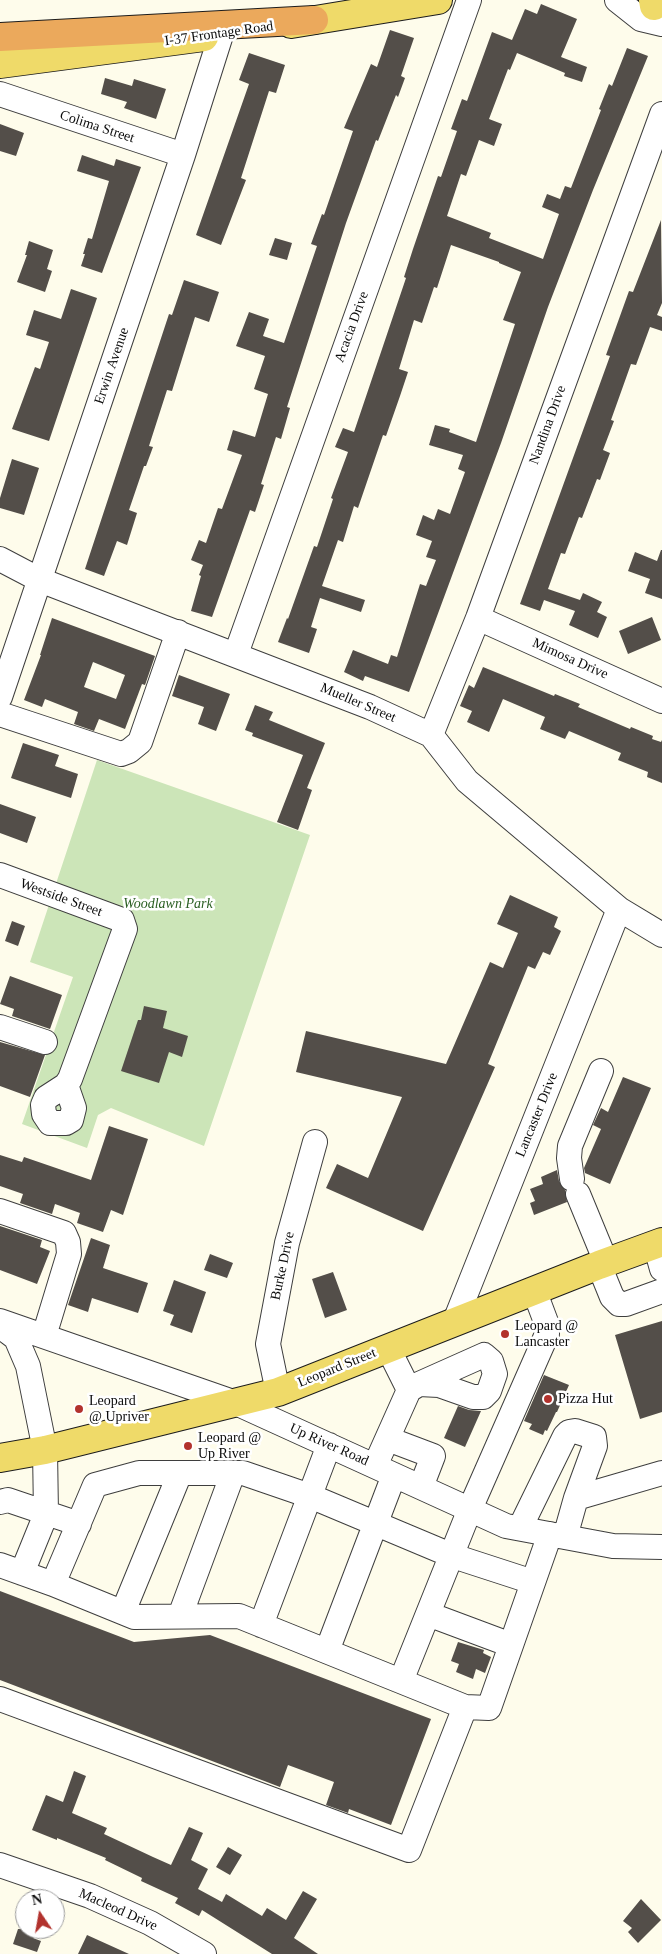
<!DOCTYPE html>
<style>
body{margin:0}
#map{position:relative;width:662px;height:1954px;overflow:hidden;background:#fefceb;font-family:"Times New Roman",serif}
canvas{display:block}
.north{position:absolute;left:15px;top:1889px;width:50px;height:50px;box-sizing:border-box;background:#fff;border:1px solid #9d9d9d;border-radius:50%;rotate:348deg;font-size:14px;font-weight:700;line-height:20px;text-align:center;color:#0b0b0b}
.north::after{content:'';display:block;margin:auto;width:18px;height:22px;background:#b2322d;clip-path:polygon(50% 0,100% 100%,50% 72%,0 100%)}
</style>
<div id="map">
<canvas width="662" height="1954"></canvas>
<div class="north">N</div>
</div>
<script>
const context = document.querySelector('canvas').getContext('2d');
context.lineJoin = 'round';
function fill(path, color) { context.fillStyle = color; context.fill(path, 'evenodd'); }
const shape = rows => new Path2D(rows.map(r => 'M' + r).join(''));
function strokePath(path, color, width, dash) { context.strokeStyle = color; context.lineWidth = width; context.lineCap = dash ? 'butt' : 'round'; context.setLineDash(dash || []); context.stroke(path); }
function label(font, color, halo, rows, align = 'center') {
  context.font = font + ' "Times New Roman",serif'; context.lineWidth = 5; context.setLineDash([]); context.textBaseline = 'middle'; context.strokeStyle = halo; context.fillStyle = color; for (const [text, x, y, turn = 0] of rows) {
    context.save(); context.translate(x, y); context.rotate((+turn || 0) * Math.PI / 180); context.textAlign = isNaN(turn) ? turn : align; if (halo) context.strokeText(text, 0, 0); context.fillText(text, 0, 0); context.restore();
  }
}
const green = shape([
 [97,760,310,835,204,1146,111,1108,98,1115,87,1148,22,1124,73,977,30,962]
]);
const building = shape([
 [541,4,577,19,561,57,587,67,582,82,564,76,565,73,517,53,510,70,508,69,489,119,502,124,494,146,479,140,466,176,461,174,447,216,491,233,489,238,543,259,559,214,542,207,547,194,560,199,565,186,571,188,601,110,599,109,609,84,612,86,627,48,648,56,593,190,548,307,501,443,409,692,365,676,363,681,344,672,353,650,388,664,391,655,397,657,420,584,426,586,436,560,426,557,432,541,416,535,423,515,434,520,438,509,450,514,465,472,458,469,463,455,429,445,435,425,450,429,449,432,476,442,515,324,503,320,521,272,499,263,499,262,451,245,437,288,434,287,422,323,414,320,399,369,408,372,400,396,386,436,383,435,358,508,354,506,343,542,338,540,322,586,365,600,361,612,320,598,311,627,317,629,309,653,278,642,287,618,288,619,314,546,317,547,333,499,331,498,348,452,335,447,343,428,354,432,406,278,404,277,413,249,438,176,441,177,457,131,451,129,462,99,467,101,492,32,512,40,525,9,537,14],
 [390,30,414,38,401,76,405,78,398,97,396,95,378,141,376,140,346,223,287,407,290,408,281,439,276,437,261,484,264,485,255,512,250,510,212,617,191,611,201,576,199,575,203,565,191,560,199,540,206,543,218,508,222,509,242,455,227,450,233,430,255,437,268,394,254,389,265,356,236,346,249,312,269,319,263,336,284,343,317,246,311,244,322,214,324,215,353,131,344,128,371,64,377,67],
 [249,53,285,65,276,93,269,91,241,178,246,180,221,245,196,235,249,84,239,80],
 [105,78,132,86,134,79,166,89,156,119,124,108,127,102,101,94],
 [0,124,24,133,16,156,0,151],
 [82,155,114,166,116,159,141,167,102,273,81,266,85,254,83,254,88,238,92,239,109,181,77,171],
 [661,220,662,303,657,315,662,317,662,331,650,327,636,365,631,364,611,420,614,421,603,450,610,453,600,480,597,479,582,518,579,517,565,554,561,553,548,589,580,600,583,593,602,602,597,612,607,617,598,638,569,625,575,611,544,600,540,611,520,604,610,356,606,355,629,291,633,292],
 [275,238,292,243,287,260,269,255],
 [29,241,53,250,47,269,52,271,45,292,17,282,27,255,25,255],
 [184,280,219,292,209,322,195,317,172,391,167,390,149,446,153,447,146,466,144,466,129,510,137,513,127,545,117,541,104,576,85,569,169,314,172,315],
 [71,289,97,298,49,441,12,429,35,367,40,369,49,342,26,335,34,310,61,319],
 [12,459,39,468,24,515,0,508,0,498],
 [661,550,662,550,662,599,645,593,650,579,628,571,635,552,657,561],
 [652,617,661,640,628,654,619,631],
 [52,618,155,656,145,685,142,684,125,729,99,719,94,731,74,724,78,712,45,699,42,707,24,700,41,655,40,655],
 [93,662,125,675,116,699,84,687],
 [483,667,554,696,555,694,580,704,578,707,630,729,631,727,653,736,652,739,661,742,662,740,662,783,647,777,648,772,618,760,621,753,569,731,565,739,540,729,545,717,503,699,489,732,467,722,472,711,460,706,469,685,474,688],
 [179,675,230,694,216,731,198,724,204,707,172,696],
 [255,705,273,712,269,720,325,743,307,788,312,790,298,830,277,822,303,755,252,736,253,733,245,730],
 [23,743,59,755,55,766,78,774,71,798,11,778],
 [0,804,36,817,27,843,0,833],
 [510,895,558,917,554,927,561,931,550,955,543,952,535,969,528,966,488,1064,495,1067,423,1231,326,1188,337,1164,368,1178,402,1097,296,1072,306,1031,446,1064,490,962,503,968,518,933,497,924],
 [12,921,25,926,18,946,5,941],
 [10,976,62,995,50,1029,12,1016,14,1009,0,1004],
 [144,1006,167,1011,163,1028,188,1036,182,1057,169,1052,159,1083,121,1071,138,1020,141,1020],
 [0,1042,45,1055,30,1097,0,1086],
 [623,1077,651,1088,610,1184,585,1173,584,1168,601,1129,593,1125,601,1108,608,1112],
 [109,1126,148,1139,123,1215,111,1210,103,1232,77,1223,80,1213,55,1204,52,1214,20,1203,23,1194,0,1186,0,1155,22,1162,24,1157,91,1180],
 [557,1170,559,1181,565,1190,567,1202,534,1215,530,1203,535,1201,530,1189,543,1184,541,1177],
 [0,1226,42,1240,40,1247,50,1251,37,1284,0,1270],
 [91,1238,110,1245,103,1268,148,1283,138,1313,92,1298,88,1312,68,1305],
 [210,1254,233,1263,227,1278,204,1270],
 [333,1272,347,1310,325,1318,312,1279],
 [174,1280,206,1292,192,1333,170,1325,174,1315,163,1311],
 [662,1321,662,1412,640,1419,615,1335],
 [544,1375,569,1385,557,1412,556,1412,547,1431,545,1430,543,1435,529,1429,532,1424,524,1421],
 [458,1406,469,1410,481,1411,465,1447,444,1438],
 [0,1591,134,1642,210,1635,431,1719,391,1825,349,1809,348,1813,326,1805,334,1782,288,1765,280,1787,0,1680],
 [458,1642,484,1650,483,1653,491,1657,485,1673,476,1669,473,1679,456,1672,459,1664,451,1661],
 [74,1771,86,1776,72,1813,107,1828,104,1834,153,1857,171,1865,189,1827,203,1833,191,1860,208,1869,198,1889,222,1902,226,1894,262,1916,267,1908,286,1920,303,1891,317,1899,294,1938,318,1954,272,1954,202,1910,199,1916,175,1903,178,1898,141,1881,142,1878,105,1860,106,1858,57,1838,57,1840,32,1830,46,1795,63,1802],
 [228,1847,242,1855,230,1875,216,1867],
 [641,1899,661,1920,638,1943,628,1932,632,1928,623,1921],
 [18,1929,36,1929,33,1938,41,1941,37,1952,13,1944],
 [87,1935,129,1954,78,1954]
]);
const minor = shape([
 [617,0,641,19,662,24],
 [0,94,183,155],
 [0,559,40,580,370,707,431,735,467,781,619,909,662,935],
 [478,618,662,701],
 [236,654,469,0],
 [0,697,183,155,221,35],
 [0,714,121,754,129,751,140,742,178,632],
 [431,735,478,618,662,114],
 [0,875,122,920,125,929,70,1079,66,1085,46,1098,43,1105,44,1114,50,1123,66,1123,71,1120,74,1108,66,1085],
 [0,1027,45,1042],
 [572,1179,569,1158,570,1146,601,1071],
 [578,1194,606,1262],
 [0,1211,64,1233,68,1242,69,1254,44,1336],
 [655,1244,662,1269],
 [599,1265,612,1297,619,1304,626,1304,662,1291],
 [0,1321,236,1403,506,1526,613,1546,662,1547],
 [455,1321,619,909],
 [0,1326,16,1338,28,1366,45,1450,46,1514,22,1573],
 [409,1390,419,1384,484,1355,491,1361,495,1374,489,1391,483,1397,473,1397,439,1385,419,1384],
 [278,1392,268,1344,287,1243,315,1142],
 [388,1439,433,1456,421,1487],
 [375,1466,409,1390,388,1348],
 [0,1502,8,1500,79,1524],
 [520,1528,565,1436,569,1432,575,1431,594,1437,595,1446,576,1498],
 [565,1537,576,1498,662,1473],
 [0,1565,53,1584,134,1617,239,1616,465,1707,489,1708,550,1534],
 [53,1584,95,1485,139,1473,243,1473,310,1496,453,1556,533,1582],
 [123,1612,180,1473],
 [428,1614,511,1645],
 [180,1616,233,1473],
 [261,1625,329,1445],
 [327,1651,394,1475],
 [401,1681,470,1509,547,1334,546,1322,534,1290],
 [0,1699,409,1850,465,1707],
 [0,1865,90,1896,150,1923,204,1954]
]);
const major = shape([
 [653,0,654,6],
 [291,24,438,0],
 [0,64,204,37],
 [0,1458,45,1450,278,1392,599,1265,662,1242]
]);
const highway = shape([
 [0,37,314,20]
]);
const markers = [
 [505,1334,5,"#b2322d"],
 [548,1399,5,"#b2322d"],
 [79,1409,5,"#b2322d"],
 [188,1446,5,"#b2322d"]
];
const streetNames = [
 ["I-37 Frontage Road",219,34,-8],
 ["Colima Street",97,127,18],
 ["Acacia Drive",352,327,-70],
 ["Erwin Avenue",112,366,-71],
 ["Nandina Drive",548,425,-70],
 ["Mimosa Drive",570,659,24],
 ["Mueller Street",358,703,23],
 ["Westside Street",61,898,20],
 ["Lancaster Drive",537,1115,-68],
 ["Burke Drive",283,1266,-78],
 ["Leopard Street",337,1368,-22],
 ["Up River Road",329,1445,24],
 ["Macleod Drive",118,1910,24]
];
const parkNames = [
 ["Woodlawn Park",168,904]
];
const poiNames = [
 ["Leopard @",515,1326],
 ["Lancaster",515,1342],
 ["Pizza Hut",558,1399],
 ["Leopard",89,1401],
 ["@ Upriver",89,1417],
 ["Leopard @",198,1438],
 ["Up River",198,1454]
];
fill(green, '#cce5b8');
fill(building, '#534e49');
strokePath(minor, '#3e3e3e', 26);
strokePath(major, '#1c1c1c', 30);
strokePath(highway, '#1c1c1c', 30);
strokePath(minor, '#fff', 24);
strokePath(major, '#efda69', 28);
strokePath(highway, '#eba95c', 28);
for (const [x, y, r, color] of markers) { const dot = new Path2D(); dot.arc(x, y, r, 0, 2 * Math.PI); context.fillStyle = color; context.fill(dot); strokePath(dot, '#fff', 2); }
label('14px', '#0b0b0b', '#fff', streetNames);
label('italic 14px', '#295e21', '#fff', parkNames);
label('14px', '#0b0b0b', '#fff', poiNames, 'left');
</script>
